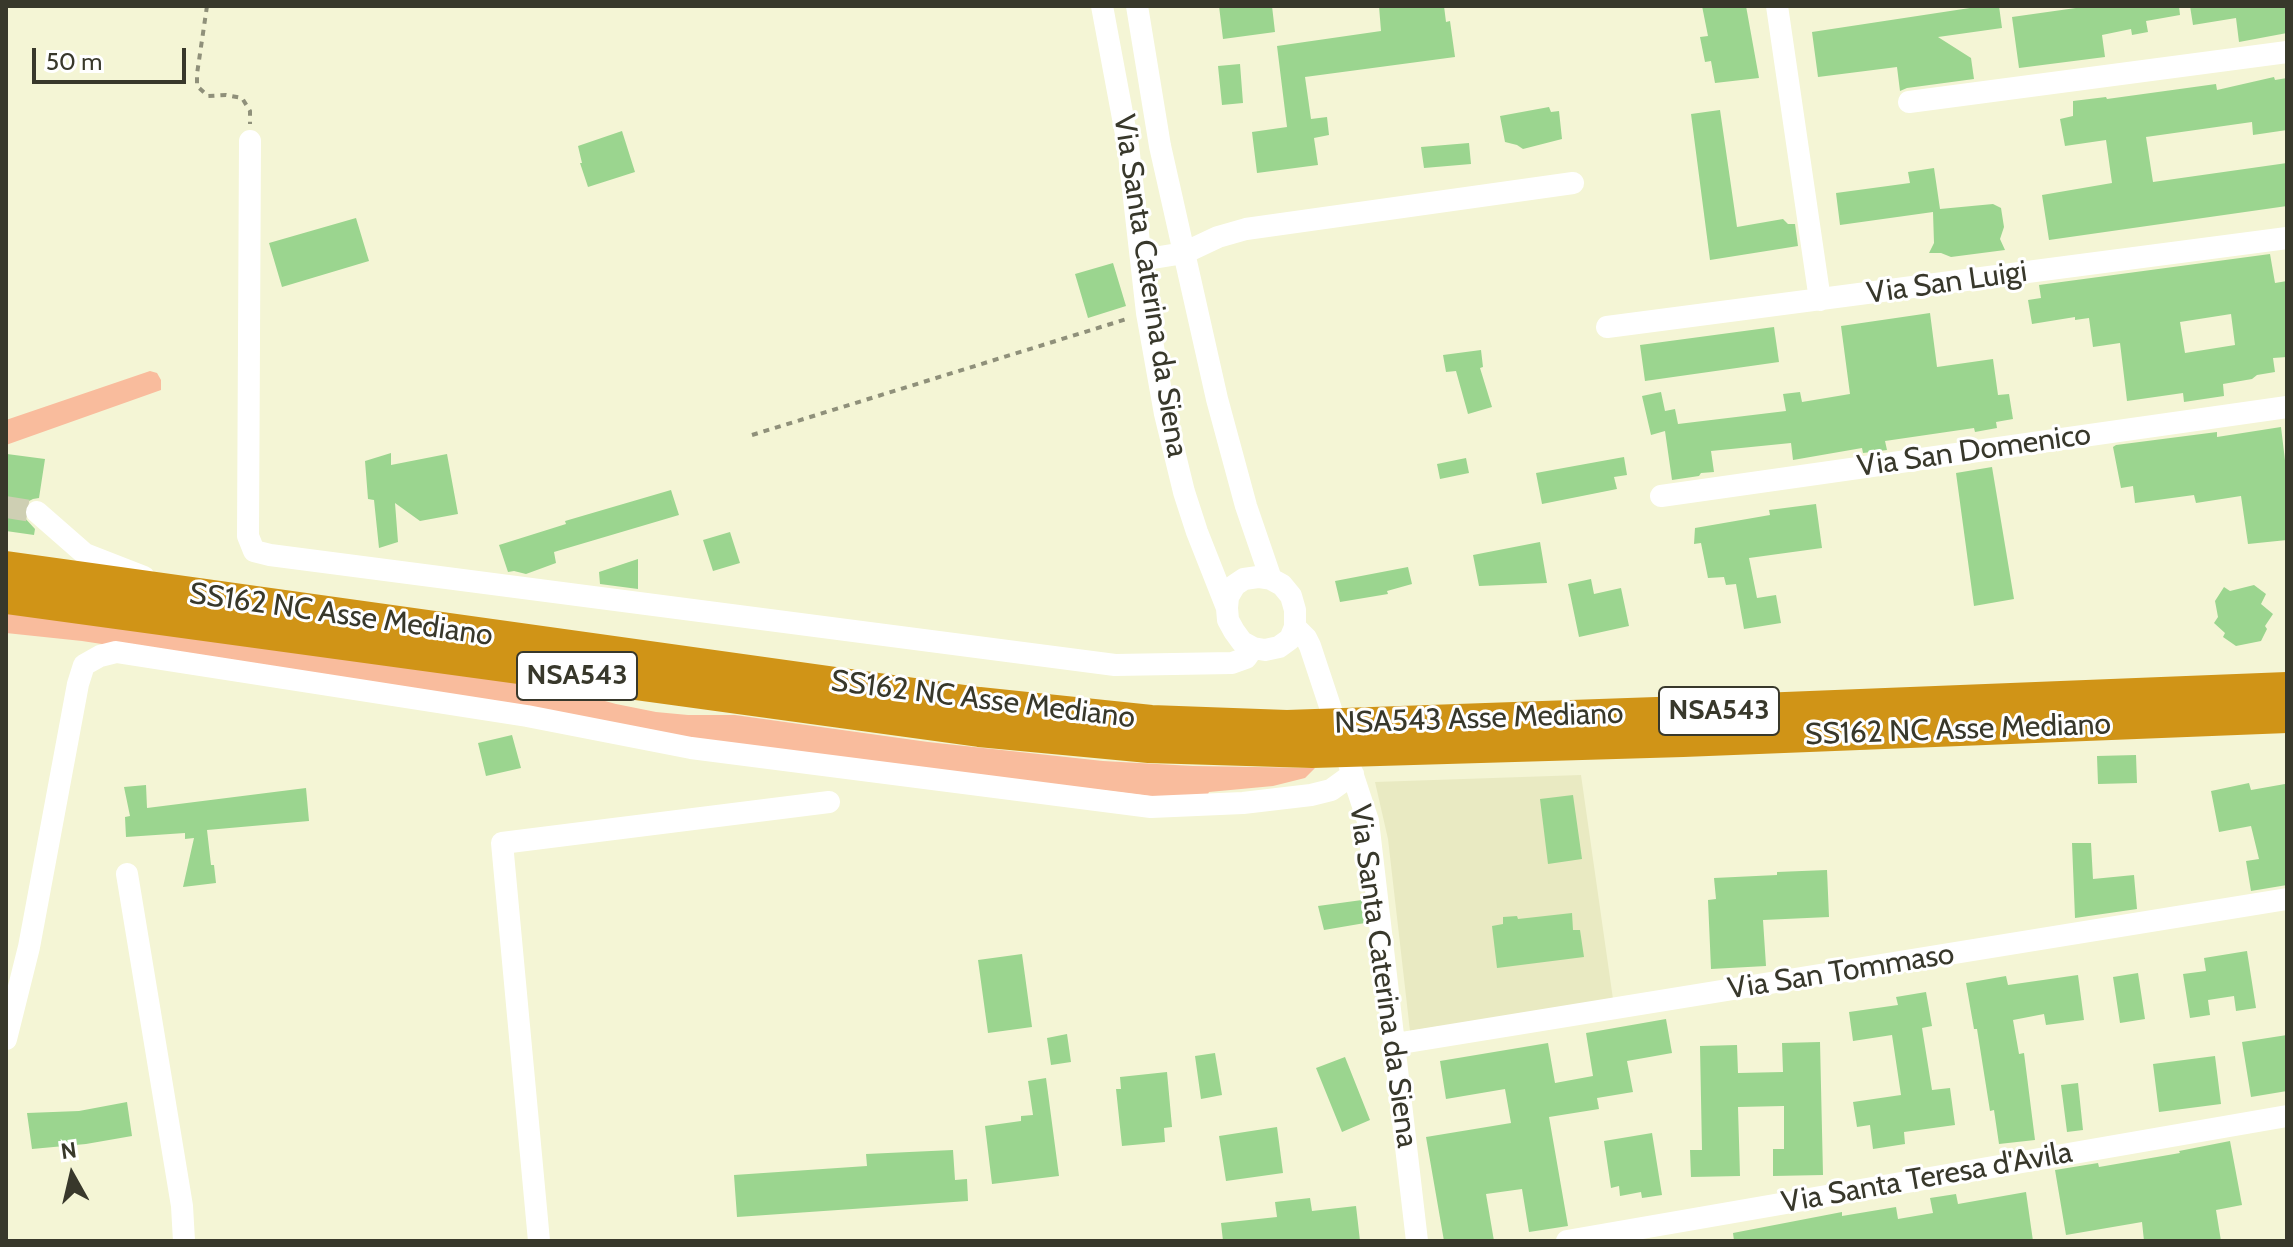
<!DOCTYPE html>
<style>
body{margin:0}
#map{position:relative;width:2293px;height:1247px;overflow:hidden;background:#f4f5d5;font-family:Cabin,sans-serif}
canvas{display:block}
.frame{position:absolute;inset:0;border:8px solid #38382b;pointer-events:none}
.north{position:absolute;left:32px;top:1135px;width:80px;height:80px;-webkit-text-stroke:6px #fff;paint-order:stroke;rotate:352deg;font-size:22px;font-weight:700;line-height:32px;text-align:center;color:#38382b}
.north::after{content:'';display:block;margin:auto;width:28px;height:36px;background:#38382b;clip-path:polygon(50% 0,100% 100%,50% 72%,0 100%)}
.scale{position:absolute;left:32px;top:48px;width:154px;height:36px;box-sizing:border-box;border:4px solid #38382b;border-top:0;padding-left:10px;font-size:24px;line-height:28px;white-space:nowrap;color:#38382b;-webkit-text-stroke:6px #fff;paint-order:stroke}
</style>
<div id="map">
<canvas width="2293" height="1247"></canvas>
<div class="frame"></div>
<div class="north">N</div>
<div class="scale">50 m</div>
</div>
<script>
const context = document.querySelector('canvas').getContext('2d');
context.lineJoin = 'round';
function fill(path, color) { context.fillStyle = color; context.fill(path, 'evenodd'); }
const shape = rows => new Path2D(rows.map(r => 'M' + r).join(''));
function strokePath(path, color, width, dash) { context.strokeStyle = color; context.lineWidth = width; context.lineCap = dash ? 'butt' : 'round'; context.setLineDash(dash || []); context.stroke(path); }
function label(font, color, halo, rows, align = 'center') {
  context.font = font + ' Cabin,sans-serif'; context.lineWidth = 6; context.setLineDash([]); context.textBaseline = 'middle'; context.strokeStyle = halo; context.fillStyle = color; for (const [text, x, y, turn = 0] of rows) {
    context.save(); context.translate(x, y); context.rotate((+turn || 0) * Math.PI / 180); context.textAlign = isNaN(turn) ? turn : align; if (halo) context.strokeText(text, 0, 0); context.fillText(text, 0, 0); context.restore();
  }
}
const built = shape([
 [1581,775,1613,999,1410,1031,1388,839,1375,782]
]);
const green = shape([
 [150,371,157,373,161,380,161,390,6,445,6,420],
 [6,609,561,689,616,704,656,712,688,715,735,715,928,742,1103,761,1193,766,1315,768,1305,778,1273,786,1209,792,1207,796,1150,796,700,741,470,700,82,641,6,633]
]);
const building = shape([
 [1219,6,1272,6,1275,32,1223,39],
 [1379,6,1444,6,1446,22,1450,21,1455,57,1305,77,1311,119,1327,117,1329,135,1314,138,1318,165,1257,173,1252,132,1287,127,1277,46,1381,31],
 [1702,6,1746,6,1759,78,1715,83,1711,61,1705,62,1700,37,1708,36],
 [1983,6,1999,6,2002,28,1938,37,1971,58,1974,79,1907,88,1900,91,1897,67,1818,77,1812,32],
 [2090,6,2179,6,2180,15,2146,21,2148,32,2132,35,2131,29,2102,35,2105,57,2019,68,2012,17],
 [2190,6,2287,6,2287,33,2239,42,2236,18,2193,25],
 [1240,64,1243,103,1222,105,1218,66],
 [2274,77,2275,80,2287,78,2287,130,2253,135,2252,122,2146,137,2153,182,2287,163,2287,206,2049,240,2042,195,2112,183,2106,140,2065,146,2060,119,2073,116,2073,101,2106,97,2107,99,2216,84,2217,90],
 [1549,107,1551,112,1559,111,1562,139,1523,149,1517,145,1505,142,1500,116],
 [1720,110,1737,227,1783,219,1788,224,1795,224,1798,246,1710,260,1691,114],
 [622,131,635,172,588,187,580,163,582,163,578,146],
 [1469,143,1471,164,1424,168,1421,147],
 [1934,168,1940,209,1993,204,2001,208,2004,227,2000,239,2005,250,1951,257,1941,253,1929,253,1934,243,1933,212,1840,225,1836,193,1910,183,1908,172],
 [356,218,369,261,282,287,269,243],
 [2270,254,2275,283,2287,281,2287,357,2273,358,2275,372,2257,375,2252,379,2223,384,2224,396,2184,402,2183,393,2127,401,2120,343,2093,347,2089,318,2075,320,2075,317,2032,324,2028,300,2041,298,2039,285],
 [2231,314,2235,345,2185,353,2180,322],
 [1113,263,1126,306,1088,318,1075,274],
 [1930,313,1937,367,1993,359,1998,395,2009,394,2013,419,1996,422,1997,428,1975,432,1974,428,1885,441,1887,450,1863,453,1862,448,1793,460,1791,443,1711,451,1714,472,1701,473,1699,476,1672,480,1665,431,1651,435,1642,396,1661,392,1665,411,1675,409,1678,424,1786,411,1783,394,1800,392,1802,402,1850,394,1841,326],
 [1774,327,1779,362,1645,381,1640,345],
 [1481,350,1483,367,1480,368,1492,407,1468,414,1456,371,1446,372,1443,355],
 [2281,427,2287,477,2287,540,2248,544,2241,496,2196,503,2194,495,2135,503,2133,486,2121,488,2113,447,2116,445,2217,432,2217,437],
 [391,453,391,465,447,454,458,514,420,521,395,503,398,542,379,548,374,500,368,499,365,461],
 [7,454,45,459,39,498,33,499,27,502,23,510,24,517,35,529,34,535,6,531],
 [1624,457,1627,475,1614,477,1617,489,1542,504,1536,473],
 [1466,458,1469,473,1440,479,1437,464],
 [1992,467,2014,599,1974,606,1956,473],
 [671,490,679,515,554,552,556,563,526,574,514,571,508,572,499,545,566,524,565,521],
 [1816,504,1822,548,1749,558,1757,598,1776,595,1781,623,1744,629,1736,584,1726,585,1724,577,1708,578,1701,543,1694,544,1695,528,1770,515,1769,510],
 [730,532,740,563,713,571,703,540],
 [1540,542,1547,583,1479,586,1473,555],
 [638,559,638,589,600,584,599,572],
 [1408,567,1412,584,1387,591,1388,594,1340,602,1335,581],
 [1591,579,1594,594,1621,588,1629,626,1579,637,1568,584],
 [2254,585,2266,594,2261,604,2273,614,2265,626,2267,629,2261,641,2236,646,2223,637,2225,633,2214,623,2218,617,2215,601,2224,587,2230,591],
 [512,735,521,768,486,776,478,743],
 [2136,755,2137,783,2098,784,2097,756],
 [2249,783,2251,790,2285,784,2287,793,2287,885,2251,891,2246,861,2259,859,2251,826,2219,832,2211,791],
 [146,785,147,808,306,788,309,821,207,830,211,865,214,865,216,883,183,887,194,838,185,839,185,833,126,837,125,817,130,816,124,787],
 [1573,795,1582,859,1548,864,1540,799],
 [2072,843,2091,843,2093,879,2134,875,2137,909,2075,918],
 [1827,870,1829,917,1763,920,1766,966,1711,969,1708,900,1716,899,1714,878,1777,875,1777,872],
 [1362,900,1365,923,1324,930,1318,906],
 [1572,913,1573,930,1580,930,1584,957,1497,968,1492,926,1503,924,1503,917,1517,916,1518,919],
 [2247,951,2256,1008,2236,1011,2234,996,2208,1000,2210,1015,2190,1018,2183,974,2206,971,2204,958],
 [1022,954,1032,1027,988,1033,978,960],
 [2138,973,2145,1019,2120,1023,2113,977],
 [2078,975,2084,1020,2046,1025,2044,1014,2013,1020,2019,1054,2024,1053,2035,1140,1999,1144,1994,1110,1990,1111,1977,1029,1974,1029,1966,983,2006,976,2008,985],
 [1926,992,1932,1026,1922,1028,1932,1090,1950,1088,1955,1125,1904,1132,1905,1144,1873,1149,1870,1125,1857,1127,1853,1102,1901,1095,1892,1035,1853,1041,1849,1012,1898,1005,1896,997],
 [1666,1019,1672,1053,1627,1061,1633,1092,1597,1098,1599,1109,1549,1117,1568,1226,1529,1232,1522,1189,1486,1194,1494,1241,1444,1241,1426,1137,1511,1123,1505,1089,1446,1099,1440,1061,1548,1043,1555,1083,1593,1076,1586,1033],
 [1067,1034,1071,1062,1051,1065,1047,1038],
 [2287,1035,2287,1091,2251,1097,2242,1042],
 [1820,1042,1823,1175,1773,1176,1773,1149,1784,1149,1784,1106,1738,1107,1740,1176,1691,1177,1690,1150,1702,1150,1700,1046,1737,1045,1738,1073,1783,1072,1782,1043],
 [1215,1053,1222,1095,1201,1099,1195,1056],
 [2215,1056,2221,1104,2159,1112,2153,1064],
 [1345,1057,1370,1120,1342,1132,1316,1068],
 [1167,1072,1172,1127,1164,1128,1165,1142,1122,1146,1116,1089,1121,1089,1120,1077],
 [1046,1078,1059,1176,992,1184,985,1126,1021,1121,1021,1116,1033,1115,1028,1081],
 [2078,1083,2083,1130,2067,1132,2061,1085],
 [127,1102,132,1136,86,1144,32,1149,27,1113,79,1111],
 [1277,1127,1283,1173,1226,1181,1219,1136],
 [1652,1133,1662,1195,1642,1198,1641,1192,1620,1196,1619,1186,1611,1188,1604,1141],
 [2230,1141,2242,1205,2216,1210,2221,1241,2144,1241,2142,1222,2066,1235,2055,1170,2098,1163,2099,1167,2180,1153,2179,1151],
 [953,1150,955,1180,967,1179,968,1201,737,1217,734,1175,867,1166,866,1154],
 [2026,1192,2033,1241,1734,1241,1733,1233,1842,1212,1842,1216,1896,1207,1898,1219,1933,1213,1930,1198,1956,1194,1958,1204],
 [1310,1198,1312,1211,1356,1206,1360,1241,1223,1241,1221,1223,1277,1217,1275,1202]
]);
const minorTunnel = shape([
 [6,507,37,512]
]);
const path = shape([
 [207,6,197,74,197,86,208,96,226,95,242,98,250,111,250,124],
 [752,435,1130,318]
]);
const minor = shape([
 [1102,6,1128,145,1147,313,1165,414,1184,492,1197,532,1227,608],
 [1137,6,1160,146,1217,399,1246,506,1271,579],
 [1777,6,1820,300],
 [1909,102,2287,52],
 [250,141,248,536,254,551,270,555,1115,665,1232,663,1246,658,1253,648],
 [1141,260,1184,253,1218,237,1246,229,1573,183],
 [1607,327,2287,238],
 [1661,496,2287,407],
 [37,512,85,554,144,577],
 [1258,577,1271,579,1282,585,1291,596,1295,610,1295,627,1290,639,1279,647,1265,650,1253,648,1242,642,1234,631,1228,620,1227,608,1228,597,1235,585,1244,579,1258,577],
 [1295,627,1306,638,1310,646,1368,821,1417,1241],
 [127,874,182,1206,184,1241],
 [6,1039,29,947,78,684,84,665,100,656,116,652,527,716,691,748,1151,807,1243,803,1311,795,1331,790,1353,774],
 [1395,1044,2287,899],
 [539,1241,502,843,829,802],
 [1567,1241,2287,1116]
]);
const highway = shape([
 [6,567,979,703,1151,721,1287,726,1685,712,2287,688],
 [6,598,979,731,1149,747,1312,752,1683,741,2287,717]
]);
const shields = [
 [577,676,120],
 [1719,711,120]
];
const shieldNames = [
 ["NSA543",577,676],
 ["NSA543",1719,711]
];
const streetNames = [
 ["Via San Luigi",1947,283,-8],
 ["Via Santa Caterina da Siena",1150,286,81],
 ["Via San Domenico",1974,451,-8],
 ["SS162 NC Asse Mediano",341,615,8],
 ["SS162 NC Asse Mediano",983,700,7],
 ["NSA543 Asse Mediano",1479,719,-2],
 ["SS162 NC Asse Mediano",1958,730,-2],
 ["Via San Tommaso",1841,972,-9],
 ["Via Santa Caterina da Siena",1383,976,82],
 ["Via Santa Teresa d'Avila",1927,1178,-10]
];
fill(built, '#e9eac2');
fill(green, '#f9bc9d');
fill(building, '#9bd58f');
strokePath(minorTunnel, '#cecfb3', 22, [22, 11]);
strokePath(path, '#8f907a', 4, [6, 6]);
strokePath(minor, '#fff', 22);
strokePath(highway, '#d09417', 32);
for (const [x, y, w] of shields) { const box = new Path2D(); box.roundRect(x - w / 2, y - 24, w, 48, 6); context.fillStyle = '#fff'; context.fill(box); strokePath(box, '#38382b', 2); }
label('bold 28px', '#38382b', null, shieldNames);
label('30px', '#38382b', '#fff', streetNames);
</script>
